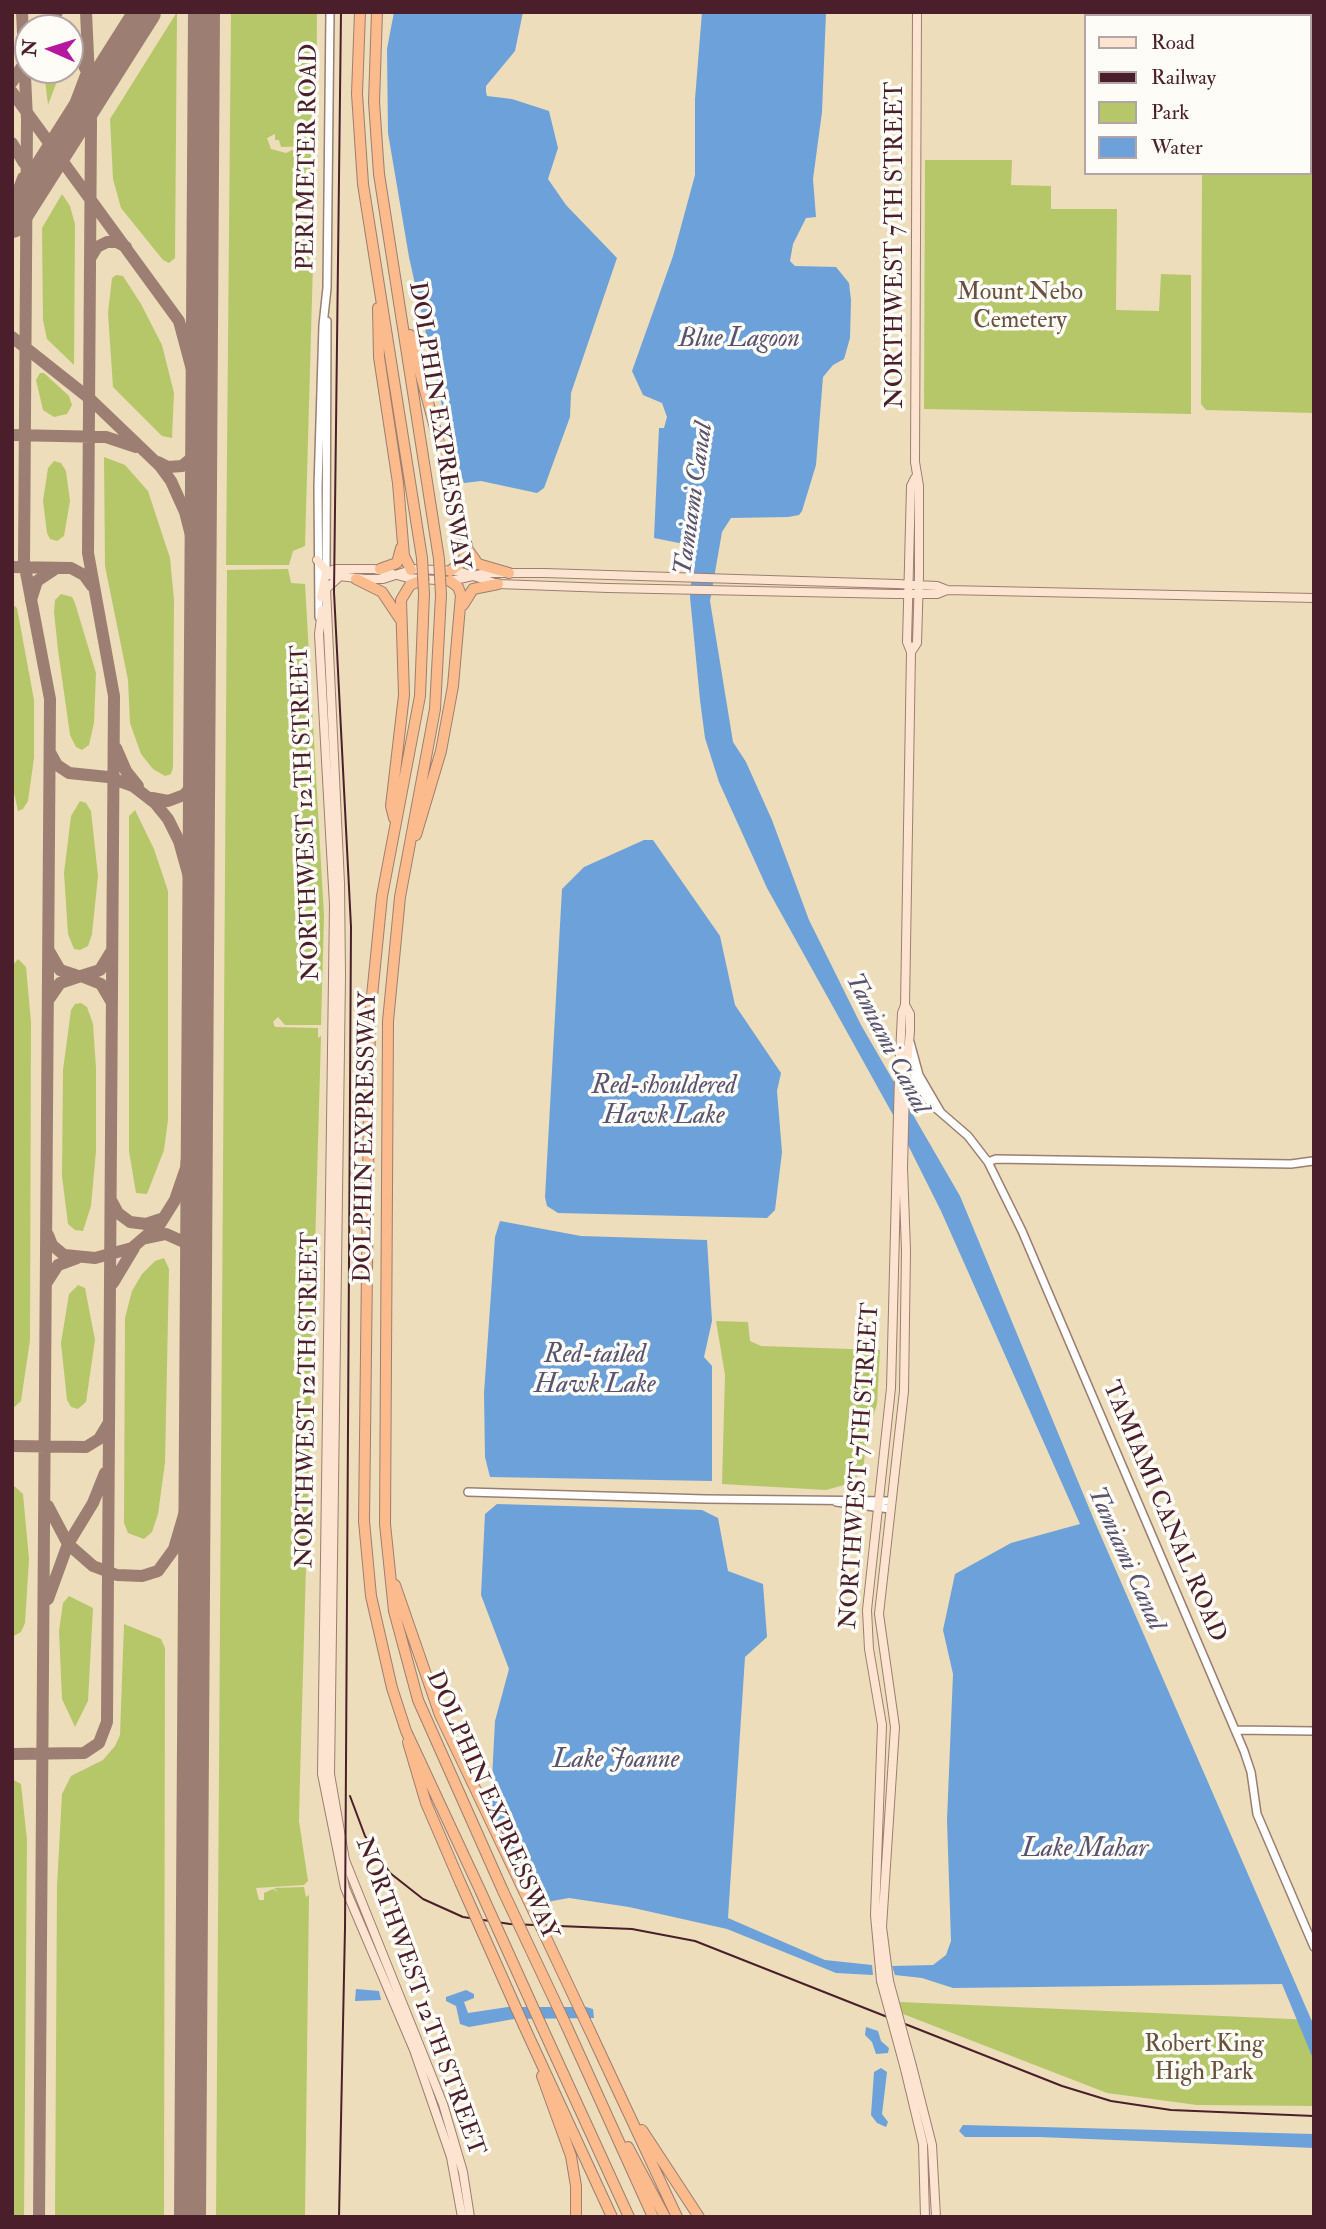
<!DOCTYPE html>
<style>
body{margin:0}
#map{position:relative;width:1326px;height:2229px;overflow:hidden;background:#edddba;font-family:"IM FELL Double Pica",serif}
canvas{display:block}
.frame{position:absolute;inset:0;border:14px solid #4a1f2b;pointer-events:none}
.legend{position:absolute;left:1084px;top:14px;width:228px;height:161px;box-sizing:border-box;background:#fdfcf7;border:2px solid #b5a4a5;margin:0;padding:9px 12px;list-style:none;font-size:21px;color:#4a1f2b}
.legend li{display:flex;align-items:center;gap:14px;height:35px}
.legend b{width:35px;border:2px solid #b5a4a5}
.north{position:absolute;left:14px;top:14px;width:70px;height:70px;box-sizing:border-box;background:#fdfcf7;border:2px solid #b5a4a5;border-radius:50%;rotate:273deg;font-size:19px;font-weight:700;line-height:28px;text-align:center;color:#4a1f2b}
.north::after{content:'';display:block;margin:auto;width:24px;height:32px;background:#b5179e;clip-path:polygon(50% 0,100% 100%,50% 72%,0 100%)}
</style>
<div id="map">
<canvas width="1326" height="2229"></canvas>
<div class="frame"></div>
<ul class="legend">
<li><b style="height:9px;background:#fde4d1"></b>Road</li>
<li><b style="height:9px;background:#4a1f2b"></b>Railway</li>
<li><b style="height:19px;background:#b6c76a"></b>Park</li>
<li><b style="height:19px;background:#6da1d9"></b>Water</li>
</ul>
<div class="north">N</div>
</div>
<script>
const context = document.querySelector('canvas').getContext('2d');
context.lineJoin = 'round';
function fill(path, color) { context.fillStyle = color; context.fill(path, 'evenodd'); }
const shape = rows => new Path2D(rows.map(r => 'M' + r).join(''));
function strokePath(path, color, width, dash) { context.strokeStyle = color; context.lineWidth = width; context.lineCap = dash ? 'butt' : 'round'; context.setLineDash(dash || []); context.stroke(path); }
function label(font, color, halo, rows, align = 'center') {
  context.font = font + ' "IM FELL Double Pica",serif'; context.lineWidth = 7; context.setLineDash([]); context.textBaseline = 'middle'; context.strokeStyle = halo; context.fillStyle = color; for (const [text, x, y, turn = 0] of rows) {
    context.save(); context.translate(x, y); context.rotate((+turn || 0) * Math.PI / 180); context.textAlign = isNaN(turn) ? turn : align; if (halo) context.strokeText(text, 0, 0); context.fillText(text, 0, 0); context.restore();
  }
}
const green = shape([
 [177,12,175,258,169,263,163,260,121,208,113,179,110,119],
 [231,12,317,12,316,146,281,147,279,140,275,140,275,134,267,138,271,149,286,153,292,150,308,150,313,158,316,157,305,546,293,551,289,565,226,565],
 [50,70,58,70,59,76,48,105,45,80],
 [925,160,1012,160,1011,185,1051,186,1051,209,1117,209,1116,310,1159,311,1161,274,1191,275,1191,414,924,409],
 [1310,169,1314,169,1314,413,1206,410,1201,404,1202,173,1310,173],
 [62,194,70,206,75,224,74,365,47,339,43,320,42,228],
 [116,275,123,276,141,304,162,345,174,393,172,438,162,436,113,387,108,313,112,278],
 [40,373,44,373,69,396,72,405,67,414,54,417,43,410,36,380],
 [104,457,125,465,148,491,170,558,174,600,173,767,171,774,165,776,153,769,141,754,130,723,128,680,105,566],
 [54,461,61,463,66,471,70,501,64,536,57,541,50,539,47,533,43,501,48,468],
 [288,569,291,583,305,584,324,916,321,1025,285,1025,278,1017,273,1022,275,1027,318,1028,318,1038,321,1036,300,1778,299,1821,308,1881,304,1885,256,1888,259,1900,264,1900,264,1893,273,1889,278,1892,274,1888,304,1887,306,1897,309,1895,305,2217,216,2217,227,570],
 [61,594,72,597,75,603,96,673,94,723,89,745,82,750,76,747,70,735,58,650,54,612,55,600],
 [12,604,17,608,34,700,34,758,28,801,23,809,18,811,13,788],
 [80,801,86,803,91,811,98,876,92,934,88,946,80,950,74,949,68,934,64,873,71,816],
 [135,810,154,849,168,891,168,1120,164,1150,147,1194,136,1193,129,1151,129,816],
 [18,959,26,967,31,1022,30,1340,21,1401,12,1409,12,988,13,965],
 [81,1003,87,1007,93,1024,96,1068,96,1151,91,1206,83,1231,75,1230,68,1224,62,1176,63,1070,71,1010,75,1004],
 [164,1258,169,1269,165,1463,158,1514,152,1532,144,1539,128,1533,124,1523,125,1318,132,1291,142,1274,155,1261],
 [78,1285,85,1288,95,1340,86,1402,78,1409,71,1407,67,1400,61,1343,69,1294],
 [716,1321,748,1322,750,1341,761,1346,880,1350,877,1404,867,1437,863,1470,851,1483,826,1490,722,1484,725,1375],
 [12,1484,23,1494,29,1559,25,1623,21,1632,12,1637],
 [69,1596,93,1608,88,1701,75,1727,62,1699,59,1631,63,1603],
 [124,1624,161,1639,165,1648,164,2217,55,2217,57,1886,62,1794,71,1776,103,1760,115,1746,120,1735],
 [12,1779,21,1784,27,1840,24,2217,12,2217],
 [900,2002,1314,2020,1314,2106,1197,2105,1107,2093,903,2014]
]);
const water = shape([
 [394,12,523,12,515,51,486,86,486,92,487,96,512,99,549,111,558,148,548,179,566,205,617,258,571,393,570,417,544,488,537,493,481,481,464,483,450,442,409,257,388,133,387,49],
 [702,12,826,12,822,112,813,179,816,217,806,218,793,244,790,261,795,266,836,267,849,283,851,300,850,338,844,359,833,365,823,377,816,465,802,511,799,515,788,517,731,518,722,532,710,601,733,742,746,762,772,820,809,920,861,1025,960,1196,1094,1520,1314,2026,1314,2061,1282,1984,953,1988,922,1978,895,1975,892,1966,933,1965,946,1955,951,1941,947,1820,953,1674,943,1630,955,1574,1011,1543,1080,1524,941,1211,892,1113,767,888,719,782,705,738,700,700,690,597,694,546,654,538,659,428,664,428,667,417,662,403,643,395,632,371,673,256,695,175,695,99],
 [644,840,653,840,720,936,735,1005,781,1073,777,1091,782,1152,775,1210,767,1218,558,1213,547,1206,545,1197,562,889,584,867],
 [500,1221,581,1236,707,1240,712,1321,704,1357,712,1366,712,1481,490,1477,485,1457,484,1393,495,1237],
 [497,1504,702,1510,718,1518,728,1571,763,1584,767,1637,745,1657,728,1918,825,1960,872,1965,873,1975,836,1973,727,1929,629,1907,569,1898,552,1901,540,1910,490,1817,495,1721,509,1669,481,1595,485,1514],
 [356,1989,379,1991,381,2000,355,2001],
 [466,1990,474,1994,474,1998,464,2002,468,2013,508,2007,586,2007,593,2009,594,2018,514,2019,469,2027,460,2024,456,2006,446,2001,446,1997],
 [866,2027,878,2031,881,2041,889,2048,888,2053,876,2054,872,2042,865,2035],
 [881,2068,887,2072,882,2114,888,2122,886,2127,877,2123,871,2115,874,2072],
 [963,2125,1314,2134,1314,2148,1039,2137,965,2137,959,2131]
]);
const taxiway = shape([
 [22,12,27,119,24,562,50,699,39,2217],
 [47,28,57,12],
 [70,45,80,53,85,68],
 [12,82,25,62],
 [12,92,179,321,195,381,201,498],
 [12,143,24,163],
 [57,152,86,75],
 [12,208,23,178],
 [91,257,97,247,107,242,117,242,126,247],
 [12,337,89,398,160,466,171,481,185,512,193,543,199,655],
 [12,435,106,437,136,447],
 [158,462,168,467,182,466,192,458,198,446],
 [12,567,71,568,84,575,92,586],
 [31,600,37,581,55,569],
 [116,748,126,771,138,786],
 [51,754,57,765,69,773,108,777,133,786,155,803,168,819,179,841,189,877,197,990],
 [152,798,168,801,184,795,194,784,199,768],
 [49,951,60,970,78,976],
 [81,976,100,970,111,952],
 [49,999,60,983,81,976,101,984,111,1001],
 [111,1200,118,1213,130,1222,146,1224,161,1219],
 [48,1235,52,1245,64,1255,95,1258,132,1248,160,1224,175,1200,186,1168,197,1049],
 [147,1238,166,1234,184,1242,192,1255,196,1278],
 [47,1282,58,1265,77,1258],
 [113,1283,134,1248],
 [12,1446,86,1447,99,1439,108,1424],
 [48,1506,68,1544,93,1566,117,1575,142,1576,158,1571,174,1549,186,1508,195,1398],
 [48,1599,68,1544,93,1503,105,1473],
 [12,1754,84,1753,99,1743,107,1722,114,696,88,553,91,122,86,12]
]);
const runway = shape([
 [12,222,145,12],
 [190,2217,204,12]
]);
const tertiary = shape([
 [326,572,327,321],
 [319,617,318,487,323,325,327,288,330,12],
 [910,1042,919,1075,940,1111],
 [909,1061,920,1088,931,1104,968,1136,988,1162,1022,1231,1244,1751,1251,1772,1257,1814,1314,1947],
 [988,1162,996,1159,1291,1164,1313,1161],
 [468,1492,705,1499,891,1501],
 [836,1502,890,1509],
 [1235,1730,1314,1731]
]);
const secondary = shape([
 [317,560,330,575,365,579,383,579,414,569,458,571,498,584,608,588,896,594,937,594,947,590],
 [326,573,335,569,374,569,408,578,450,581,486,573,544,573,897,584,937,586,947,590,1314,598],
 [339,577,326,589,340,883,341,976,330,1774,345,1860,443,2104,463,2172,470,2217],
 [321,597,326,573],
 [322,610,319,634,334,905,322,1774,345,1888,414,2050,451,2157,462,2217],
 [911,652,917,643,919,576,919,486,915,462,917,12],
 [881,1981,875,1915,882,1725,869,1649,867,1610,891,1388,899,1075,902,1013,905,1005,911,652,907,642,908,604,911,486,915,478],
 [889,1981,882,1927,895,1727,879,1614,904,1391,906,1250,903,1168,905,1087,910,1031,910,1014,905,1005],
 [912,2066,932,2145,936,2217],
 [905,2069,923,2144,925,2217]
]);
const motorway = shape([
 [360,12,357,94,363,184,422,558],
 [377,12,374,102,379,174,439,559],
 [378,308,379,357,398,483,404,556,411,570],
 [410,335,468,550,478,564,509,573],
 [380,569,397,563,401,548],
 [450,571,463,561,467,548],
 [356,579,382,592,400,619],
 [424,594,420,696,382,896,370,1016,364,1521,371,1596,392,1688,406,1731,480,1890],
 [441,595,435,709,400,897,388,1021,385,1524,394,1611,418,1700,503,1891],
 [463,605,473,589,498,584],
 [394,818,391,806,404,695,401,600,410,585,425,579],
 [416,835,441,751,453,686,461,595,458,587,450,581],
 [395,1585,440,1715,523,1889],
 [408,1742,426,1803,460,1882],
 [524,2026,612,2217],
 [542,2027,629,2217],
 [567,2027,653,2217],
 [590,2031,677,2217],
 [542,2076,571,2156,576,2186,576,2217],
 [642,2130,699,2217],
 [628,2147,665,2217]
]);
const rail = shape([
 [350,1796,365,1836,390,1873,423,1899,463,1917,510,1924,632,1929,695,1941,1062,2086,1111,2101,1171,2110,1314,2116],
 [339,2217,345,1928,351,927,334,592,341,12]
]);
const secondaryBridge = shape([
 [881,1981,905,2069],
 [889,1981,912,2066]
]);
const motorwayBridge = shape([
 [422,558,424,594],
 [439,559,441,595],
 [460,1882,524,2026],
 [523,1889,590,2031],
 [480,1890,542,2027],
 [503,1891,567,2027]
]);
const streetNames = [
 ["PERIMETER ROAD",309,157,-89],
 ["NORTHWEST 7TH STREET",897,245,-90],
 ["DOLPHIN EXPRESSWAY",438,426,81],
 ["NORTHWEST 12TH STREET",307,813,-92],
 ["DOLPHIN EXPRESSWAY",367,1137,-89],
 ["NORTHWEST 12TH STREET",309,1400,-89],
 ["NORTHWEST 7TH STREET",861,1466,-86],
 ["TAMIAMI CANAL ROAD",1163,1512,67],
 ["DOLPHIN EXPRESSWAY",491,1806,66],
 ["NORTHWEST 12TH STREET",419,1997,70]
];
const parkNames = [
 ["Mount Nebo",1020,294],
 ["Cemetery",1020,322],
 ["Robert King",1204,2046],
 ["High Park",1204,2074]
];
const waterNames = [
 ["Blue Lagoon",739,340],
 ["Tamiami Canal",695,499,-82],
 ["Tamiami Canal",886,1044,63],
 ["Red-shouldered",664,1087],
 ["Hawk Lake",664,1117],
 ["Red-tailed",595,1356],
 ["Hawk Lake",595,1386],
 ["Tamiami Canal",1125,1559,66],
 ["Lake Joanne",616,1761],
 ["Lake Mahar",1085,1850]
];
fill(green, '#b6c76a');
fill(water, '#6da1d9');
strokePath(taxiway, '#9c7e72', 12);
strokePath(runway, '#9c7e72', 32);
strokePath(tertiary, '#9c7e72', 10);
strokePath(secondary, '#9c7e72', 10);
strokePath(motorway, '#9c7e72', 12);
strokePath(tertiary, '#fff', 7);
strokePath(secondary, '#fde4d1', 8);
strokePath(motorway, '#fbbb8c', 10);
strokePath(rail, '#4a1f2b', 2);
strokePath(secondaryBridge, '#9c7e72', 10, []);
strokePath(motorwayBridge, '#9c7e72', 12, []);
strokePath(secondaryBridge, '#fde4d1', 8);
strokePath(motorwayBridge, '#fbbb8c', 10);
label('24px', '#4a1f2b', '#fdfcf7', streetNames);
label('24px', '#6a513e', '#fdfcf7', parkNames);
label('italic 26px', '#585371', '#fdfcf7', waterNames);
</script>
